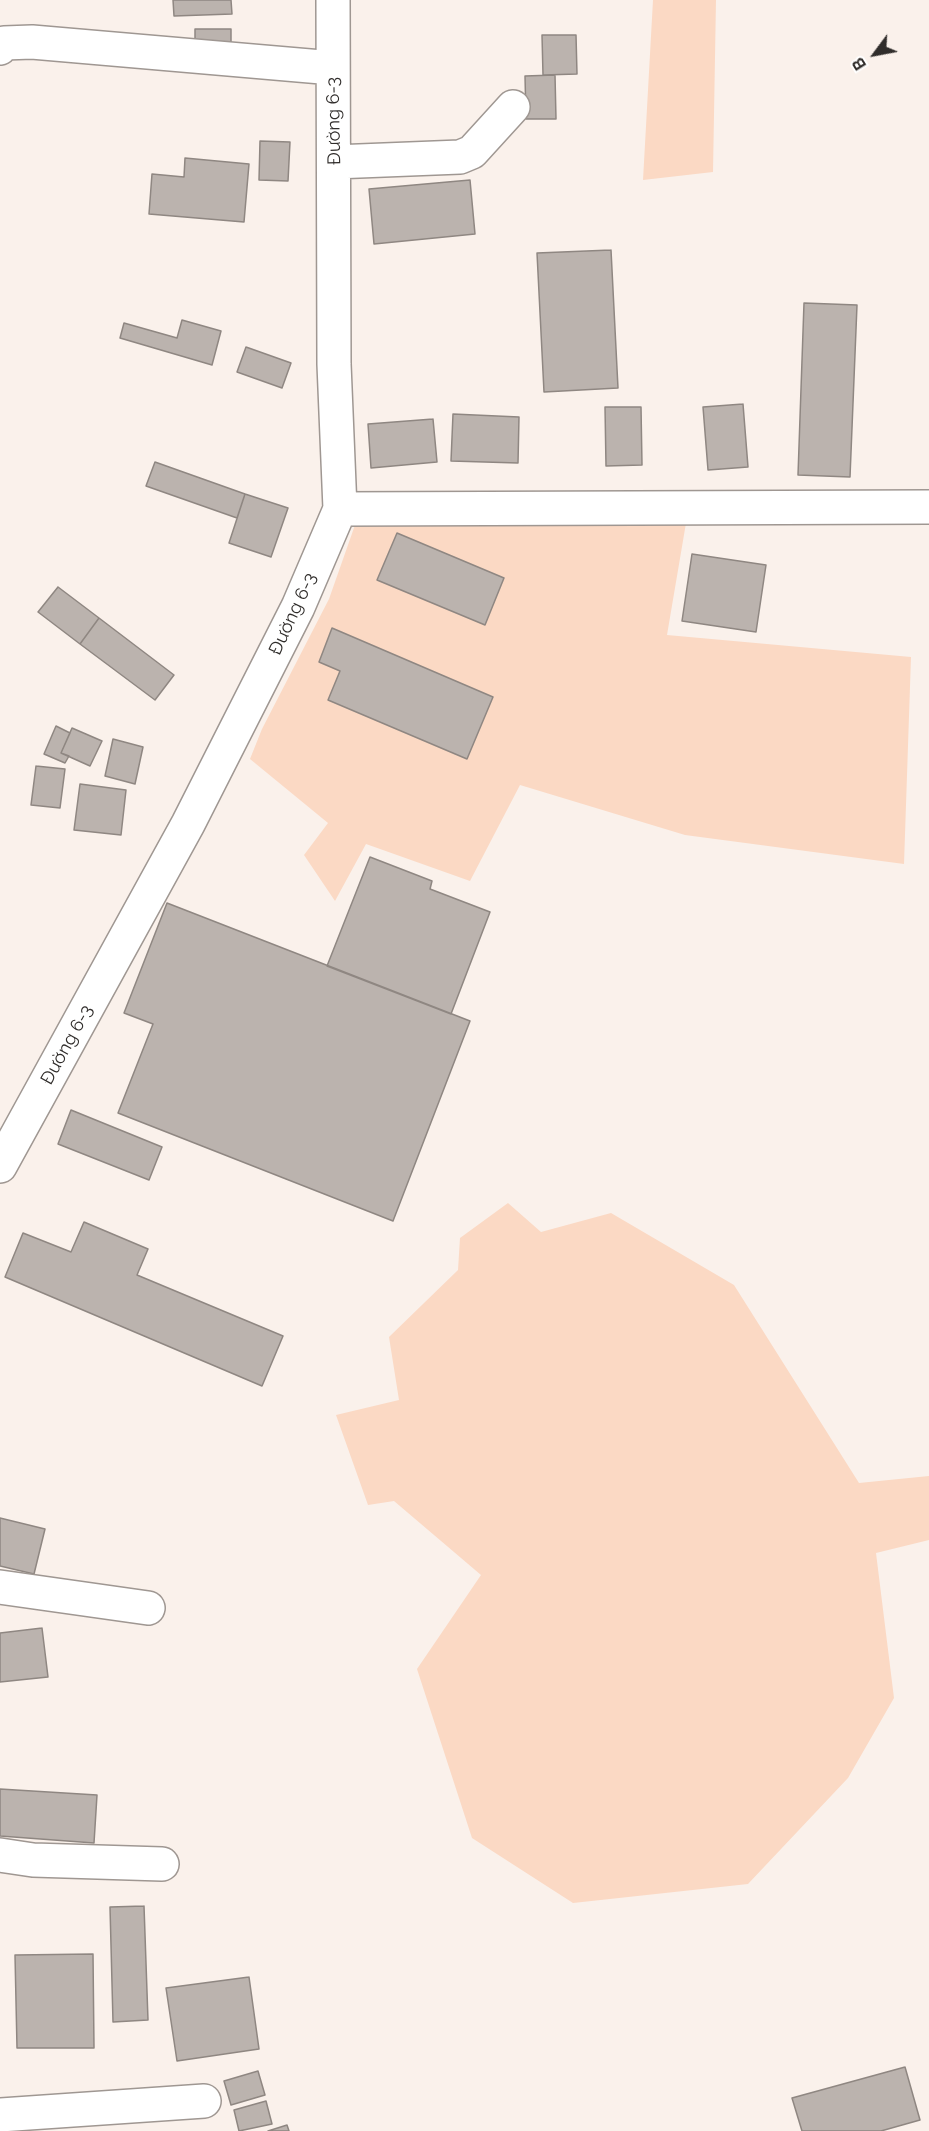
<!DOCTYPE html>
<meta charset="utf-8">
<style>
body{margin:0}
#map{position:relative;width:929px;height:2131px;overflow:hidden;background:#faf1eb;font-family:Raleway,sans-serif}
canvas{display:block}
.north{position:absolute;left:845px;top:24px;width:60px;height:60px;-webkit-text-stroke:4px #fff;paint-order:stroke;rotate:238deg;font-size:16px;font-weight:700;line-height:24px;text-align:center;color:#302d2b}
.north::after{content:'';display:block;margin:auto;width:21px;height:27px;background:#302d2b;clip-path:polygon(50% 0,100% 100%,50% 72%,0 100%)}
</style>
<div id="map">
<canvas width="929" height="2131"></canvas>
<div class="north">B</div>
</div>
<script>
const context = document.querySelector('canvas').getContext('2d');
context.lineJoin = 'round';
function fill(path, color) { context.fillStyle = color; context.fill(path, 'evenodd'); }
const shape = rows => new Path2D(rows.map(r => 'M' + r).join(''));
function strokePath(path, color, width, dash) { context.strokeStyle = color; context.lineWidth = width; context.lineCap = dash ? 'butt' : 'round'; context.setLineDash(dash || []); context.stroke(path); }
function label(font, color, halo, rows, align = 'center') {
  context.font = font + ' Raleway,sans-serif'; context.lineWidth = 6; context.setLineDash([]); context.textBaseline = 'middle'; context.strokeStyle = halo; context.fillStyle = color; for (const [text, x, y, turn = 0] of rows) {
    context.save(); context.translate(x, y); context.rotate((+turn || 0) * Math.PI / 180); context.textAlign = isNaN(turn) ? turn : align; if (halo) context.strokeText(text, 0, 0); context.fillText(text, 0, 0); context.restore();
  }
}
const green = shape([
 [653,0,716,0,713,172,643,180],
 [686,523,667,635,911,657,904,864,685,835,520,785,470,881,366,844,335,901,304,855,328,823,250,759,262,729,329,599,355,525,578,525],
 [508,1203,541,1232,611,1213,734,1285,859,1483,929,1476,929,1540,876,1553,894,1698,848,1778,748,1884,573,1903,472,1838,417,1669,481,1575,394,1501,368,1505,336,1415,399,1400,389,1337,458,1270,460,1238]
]);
const building = shape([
 [173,0,231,0,232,14,174,16,173,0],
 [195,29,231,29,231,48,195,48,195,29],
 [542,35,576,35,577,74,543,75,542,35],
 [555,75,556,119,526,119,525,76,555,75],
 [260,141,290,142,288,181,259,180,260,141],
 [185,158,249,164,244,222,149,214,152,174,184,177,185,158],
 [470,180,475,234,374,244,369,189,470,180],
 [611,250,618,388,544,392,537,253,611,250],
 [804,303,857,305,850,477,798,475,804,303],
 [182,320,221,331,212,365,120,338,124,323,177,338,182,320],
 [246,347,291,363,282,388,237,372,246,347],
 [743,404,748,467,708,470,703,407,743,404],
 [605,407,641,407,642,465,606,466,605,407],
 [453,414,519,417,518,463,451,461,453,414],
 [433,419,437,462,371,468,368,424,433,419],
 [155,462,245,494,237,518,146,486,155,462],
 [245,494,288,508,271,557,229,543,245,494],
 [397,533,504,578,485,625,377,580,397,533],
 [692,554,766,565,756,632,682,621,692,554],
 [58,587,99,618,80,644,38,612,58,587],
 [99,618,174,675,155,700,80,644,99,618],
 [332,628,493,697,467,759,328,700,340,671,319,662,332,628],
 [56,726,70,733,61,753,69,756,65,763,44,754,56,726],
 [72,728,102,741,90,766,61,753,72,728],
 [113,739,143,747,135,784,105,776,113,739],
 [36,766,65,769,60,808,31,805,36,766],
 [80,784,126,790,121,835,74,830,80,784],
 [370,857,432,881,430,889,490,912,451,1014,327,966,370,857],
 [167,903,470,1021,393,1221,118,1113,153,1024,124,1013,167,903],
 [71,1110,162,1147,149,1180,58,1144,71,1110],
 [84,1222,148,1249,137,1275,283,1336,262,1386,5,1277,23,1233,71,1252,84,1222],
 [0,1518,45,1529,34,1574,0,1566,0,1518],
 [42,1628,48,1677,0,1682,0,1633,42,1628],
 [0,1789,97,1795,94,1843,0,1836,0,1789],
 [144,1906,148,2020,113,2022,110,1907,144,1906],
 [93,1954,94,2048,17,2048,15,1955,93,1954],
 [249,1977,259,2049,177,2061,166,1988,249,1977],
 [905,2067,920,2120,881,2131,802,2131,792,2098,905,2067],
 [258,2071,265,2095,231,2105,224,2081,258,2071],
 [266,2101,272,2124,239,2131,234,2110,266,2101],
 [287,2125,289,2131,268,2131,287,2125]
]);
const minor = shape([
 [0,48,4,43,32,42,333,68],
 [334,162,460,157,472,152,513,107],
 [340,509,929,507],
 [0,1166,188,824,298,607,340,509,334,364,333,0],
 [0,1587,148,1608],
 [0,1855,33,1860,162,1864],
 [0,2115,204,2101]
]);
const streetNames = [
 ["Đường 6-3",334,121,-91],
 ["Đường 6-3",293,614,-65],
 ["Đường 6-3",67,1045,-61]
];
fill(green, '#fbd9c4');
fill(building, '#bbb3ae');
strokePath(building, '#8f8782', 1.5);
strokePath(minor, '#9f9792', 36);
strokePath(minor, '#fff', 33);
label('18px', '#302d2b', '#fff', streetNames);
</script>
